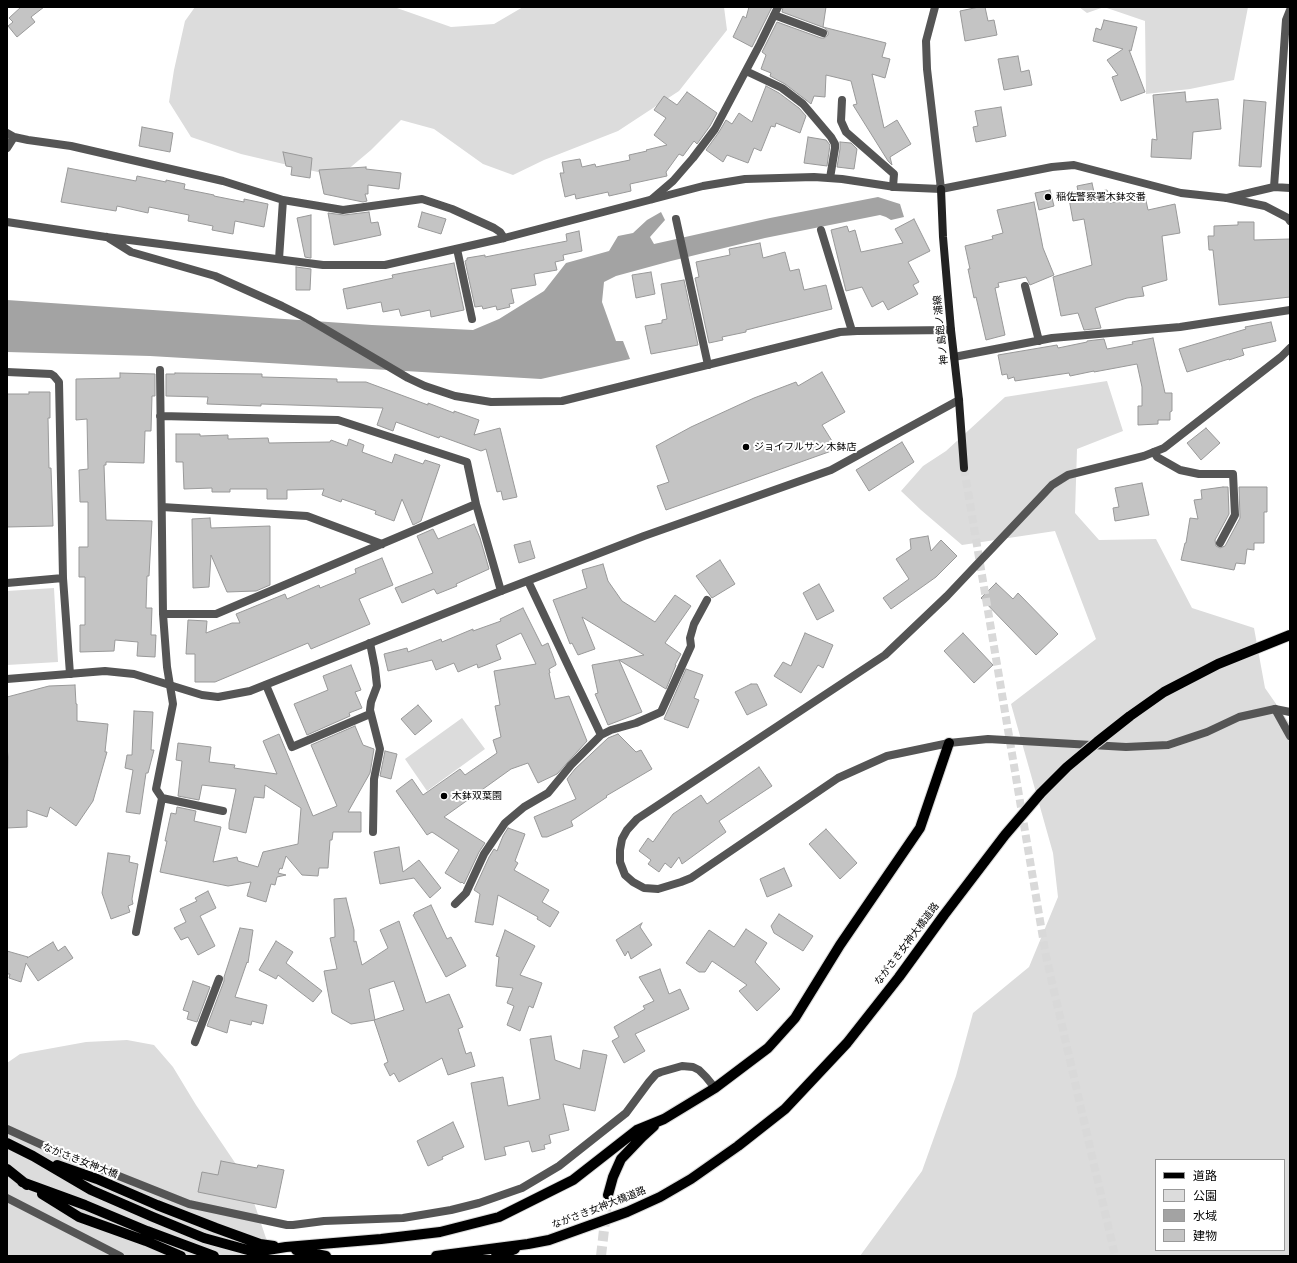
<!DOCTYPE html>
<meta charset="utf-8">
<style>
body{margin:0}
#map{position:relative;width:1297px;height:1263px;overflow:hidden;background:#fff;font-family:"Noto Sans","Noto Sans JP",sans-serif}
canvas{display:block}
.frame{position:absolute;inset:0;border:8px solid #000;pointer-events:none}
.legend{position:absolute;left:1155px;top:1159px;width:130px;height:92px;box-sizing:border-box;background:#fff;border:1px solid #999;margin:0;padding:5px 7px;list-style:none;font-size:12px;color:#000}
.legend li{display:flex;align-items:center;gap:8px;height:20px}
.legend b{width:20px;border:1px solid #999}
</style>
<div id="map">
<canvas width="1297" height="1263"></canvas>
<div class="frame"></div>
<ul class="legend">
<li><b style="height:5px;background:#000"></b>道路</li>
<li><b style="height:11px;background:#dcdcdc"></b>公園</li>
<li><b style="height:11px;background:#a3a3a3"></b>水域</li>
<li><b style="height:11px;background:#c4c4c4"></b>建物</li>
</ul>
</div>
<script>
const context = document.querySelector('canvas').getContext('2d');
context.lineJoin = 'round';
function fill(path, color) { context.fillStyle = color; context.fill(path, 'evenodd'); }
const shape = rows => new Path2D(rows.map(r => 'M' + r).join(''));
function strokePath(path, color, width, dash) { context.strokeStyle = color; context.lineWidth = width; context.lineCap = dash ? 'butt' : 'round'; context.setLineDash(dash || []); context.stroke(path); }
function label(font, color, halo, rows, align = 'center') {
  context.font = font + ' "Noto Sans","Noto Sans JP",sans-serif'; context.lineWidth = 4; context.setLineDash([]); context.textBaseline = 'middle'; context.strokeStyle = halo; context.fillStyle = color; for (const [text, x, y, turn = 0] of rows) {
    context.save(); context.translate(x, y); context.rotate((+turn || 0) * Math.PI / 180); context.textAlign = isNaN(turn) ? turn : align; if (halo) context.strokeText(text, 0, 0); context.fillText(text, 0, 0); context.restore();
  }
}
const green = shape([
 [195,7,394,7,451,27,494,24,523,7,724,7,727,30,679,91,618,131,544,160,513,175,483,164,434,129,401,120,371,150,339,177,241,154,191,137,169,102,174,70,185,21],
 [1079,7,1248,7,1234,80,1190,89,1146,94,1145,21,1104,7,1087,13],
 [1107,381,1123,431,1077,449,1075,513,1099,540,1156,539,1192,608,1254,628,1265,688,1290,724,1290,1256,860,1256,922,1171,956,1076,973,1013,1029,967,1058,897,1053,853,1011,704,1096,639,1055,531,962,545,921,510,901,491,923,466,946,451,1005,397],
 [1156,1160,1284,1160,1284,1250,1156,1250],
 [54,588,58,662,7,665,7,591],
 [462,718,485,749,427,791,405,759],
 [127,1040,154,1045,173,1067,196,1105,246,1179,269,1247,276,1256,7,1256,7,1063,20,1054,86,1042]
]);
const water = shape([
 [878,197,900,204,904,217,891,220,886,217,880,215,765,238,671,261,616,276,604,282,602,302,616,341,623,341,630,359,541,379,150,356,7,352,7,300,372,325,473,330,499,319,544,291,566,263,609,251,618,236,633,233,647,220,661,212,665,220,650,237,654,244,770,218]
]);
const building = shape([
 [21,7,44,7,31,17,35,22,17,37,8,26,13,22,9,18,21,7],
 [749,7,772,7,752,47,733,37,743,16,746,18,749,7],
 [783,7,826,7,823,27,886,43,882,57,890,59,885,78,872,74,884,128,897,120,911,144,890,157,892,165,888,161,853,105,857,104,851,81,826,75,825,97,814,96,811,104,806,100,785,84,770,76,771,73,761,69,766,55,762,52,777,22,821,38,824,38,828,35,828,32,825,28,782,12,783,7],
 [979,7,985,7,988,21,994,20,997,35,965,41,960,11,979,7],
 [1104,20,1137,27,1131,51,1129,50,1145,92,1121,101,1112,77,1118,75,1107,60,1123,49,1093,41,1096,28,1101,30,1104,20],
 [1018,56,1021,72,1029,70,1032,85,1004,90,998,59,1018,56],
 [766,86,779,93,799,108,806,116,800,133,776,123,775,127,771,126,761,151,754,148,748,163,727,155,723,162,706,150,719,132,726,120,732,124,739,113,752,122,766,86],
 [687,92,717,113,710,126,697,144,694,141,683,156,679,154,666,172,667,176,630,184,631,191,609,196,608,192,576,199,575,194,565,197,560,173,564,173,562,162,580,159,582,167,595,164,596,167,630,160,629,155,647,151,646,150,667,145,654,135,666,118,654,110,664,96,677,105,687,92],
 [1185,92,1186,102,1218,99,1221,129,1193,132,1191,159,1151,157,1152,139,1157,140,1153,95,1185,92],
 [1244,100,1266,102,1261,167,1239,166,1244,100],
 [1001,107,1006,136,976,142,973,127,978,126,975,111,1001,107],
 [142,127,173,133,170,152,139,146,142,127],
 [808,137,826,140,830,145,827,166,804,163,808,137],
 [840,142,851,143,857,149,854,169,837,167,840,149,840,142],
 [283,152,312,158,310,178,291,175,292,167,286,166,283,152],
 [366,167,366,169,401,173,399,189,368,185,368,194,365,194,367,201,363,202,324,194,319,170,366,167],
 [68,168,136,181,137,176,166,182,166,180,185,184,184,189,214,195,214,196,244,202,244,199,268,204,264,227,235,221,233,234,212,230,213,226,188,221,189,215,149,207,148,213,117,206,116,211,61,202,68,168],
 [1092,183,1094,192,1107,190,1110,203,1145,196,1148,210,1175,204,1180,233,1162,236,1167,280,1142,287,1144,296,1127,298,1095,308,1101,328,1084,330,1078,313,1061,316,1053,277,1092,265,1084,219,1073,221,1068,193,1078,191,1077,186,1092,183],
 [1050,190,1054,206,1039,210,1035,193,1050,190],
 [1034,202,1043,248,1054,275,1030,285,1026,277,998,283,999,287,995,288,1005,335,986,340,976,297,974,298,968,269,970,269,965,246,993,239,992,236,1003,233,997,210,1034,202],
 [369,212,371,223,378,222,381,235,334,245,328,213,344,215,369,212],
 [422,212,446,219,441,234,418,227,422,212],
 [311,215,311,258,310,258,305,257,297,218,311,215],
 [914,219,930,251,908,262,919,282,913,285,918,294,888,310,883,301,872,307,862,287,846,291,831,230,847,226,849,232,855,230,861,252,903,243,895,229,914,219],
 [1238,222,1254,222,1254,240,1290,239,1290,297,1219,305,1213,250,1209,250,1208,236,1214,236,1214,226,1238,225,1238,222],
 [579,231,582,251,563,255,564,260,555,262,557,270,534,274,536,285,511,289,514,303,509,304,510,307,497,310,496,306,483,309,482,306,475,307,465,261,467,260,467,258,485,255,485,257,567,241,566,234,579,231],
 [760,243,763,258,785,252,790,271,799,269,804,290,826,285,832,309,746,330,746,332,722,337,723,340,709,343,695,278,699,277,696,262,730,255,729,249,760,243],
 [454,263,464,310,431,317,430,310,401,316,399,309,383,312,381,302,347,309,343,289,393,278,392,275,454,263],
 [296,267,311,269,310,290,296,290,296,267],
 [651,272,655,294,636,298,632,275,651,272],
 [684,280,698,345,651,354,645,326,662,323,662,320,667,319,661,284,684,280],
 [1271,322,1276,341,1242,349,1244,355,1229,360,1229,359,1187,372,1179,349,1246,329,1245,327,1271,322],
 [1153,338,1165,393,1172,393,1172,411,1170,412,1170,420,1158,420,1158,424,1138,425,1138,406,1142,406,1142,387,1137,364,1094,372,1094,371,1070,376,1069,373,1015,381,1014,377,1008,379,1007,374,1002,375,998,355,1057,345,1058,348,1087,342,1087,341,1104,339,1107,349,1133,344,1132,342,1153,338],
 [822,372,845,412,822,425,837,449,666,510,657,486,669,482,656,446,691,427,754,398,796,382,798,386,822,372],
 [120,373,155,374,155,396,152,396,151,431,145,431,144,463,106,462,106,465,104,465,106,520,152,521,149,576,147,576,146,608,152,608,151,635,156,635,155,657,137,656,138,642,115,640,114,651,80,652,80,625,85,625,85,577,79,577,79,547,88,547,88,502,80,502,79,470,88,469,87,419,76,420,76,379,120,378,120,373],
 [175,373,262,374,262,377,337,379,337,382,366,382,428,405,428,403,454,413,454,411,479,420,474,435,500,428,517,497,503,500,501,491,497,492,486,449,481,451,440,436,439,438,396,422,393,431,377,425,383,408,261,404,261,406,207,404,208,397,166,396,166,374,175,374,175,373],
 [29,392,50,392,50,418,48,418,49,468,51,468,53,526,7,527,7,394,29,394,29,392],
 [1206,428,1220,443,1201,460,1187,443,1206,428],
 [176,434,200,434,200,436,228,435,228,439,268,438,269,443,330,442,331,440,347,446,349,439,364,445,362,452,392,463,395,454,423,464,425,460,440,465,421,521,413,525,402,499,394,521,375,514,376,511,342,499,341,502,322,495,324,489,287,490,287,499,267,499,267,489,230,489,230,492,212,492,212,488,184,489,183,462,176,462,176,434],
 [902,442,914,462,869,491,856,470,902,442],
 [1142,483,1149,515,1115,521,1113,508,1119,507,1115,488,1142,483],
 [1223,487,1228,487,1229,514,1215,540,1216,546,1220,548,1225,546,1240,518,1239,487,1267,487,1267,512,1264,512,1264,543,1254,543,1254,550,1247,549,1245,564,1236,563,1234,570,1181,560,1185,543,1186,543,1190,518,1198,519,1194,500,1202,499,1201,490,1223,487],
 [210,518,211,528,270,526,270,585,256,591,227,592,211,555,209,587,193,588,192,519,210,518],
 [474,524,480,538,489,569,456,584,457,586,437,594,434,589,402,603,395,588,433,573,417,536,433,529,438,539,474,524],
 [928,536,931,551,941,540,957,556,936,577,891,609,883,598,909,579,896,559,911,549,910,539,928,536],
 [530,541,535,558,519,563,514,545,530,541],
 [382,558,393,585,359,599,370,624,311,649,308,643,215,682,195,682,195,654,186,654,188,620,207,621,206,633,232,623,240,623,236,614,285,594,287,599,319,585,320,588,356,573,355,569,382,558],
 [720,560,735,584,712,598,696,576,720,560],
 [603,564,608,581,622,601,655,622,675,595,691,606,665,643,681,654,675,665,676,665,666,689,619,660,644,655,582,617,595,649,578,655,572,643,570,644,553,600,587,588,582,570,603,564],
 [996,583,1013,599,1018,593,1058,634,1036,655,981,598,996,583],
 [819,584,834,611,817,620,803,593,819,584],
 [523,608,542,646,548,643,556,664,556,665,549,669,550,673,549,673,555,699,569,696,587,741,557,774,538,783,528,763,511,769,444,817,485,843,479,852,464,884,462,882,461,883,445,873,459,850,432,832,427,835,396,791,412,779,423,795,460,769,465,775,497,753,493,740,501,737,495,706,500,705,494,671,536,664,521,633,496,645,501,659,478,668,477,664,458,672,454,663,436,670,432,660,388,671,384,654,407,648,408,652,441,639,442,642,473,629,473,631,501,621,500,619,523,608],
 [805,633,833,645,823,668,818,665,801,693,774,676,783,662,791,666,805,633],
 [963,633,993,665,974,683,944,651,963,633],
 [619,660,642,712,608,725,595,694,598,693,592,665,619,660],
 [351,665,361,690,355,692,362,708,349,713,350,716,307,735,294,704,328,690,323,676,351,665],
 [686,669,703,675,694,698,699,700,688,728,664,719,686,669],
 [751,684,757,684,767,705,747,715,735,692,751,684],
 [75,685,76,704,77,704,77,721,108,724,105,752,107,752,93,801,76,826,50,807,47,817,27,810,27,827,7,828,8,757,7,747,7,697,49,686,75,685],
 [418,705,432,721,415,735,401,719,418,705],
 [134,711,153,712,151,750,154,750,148,773,146,773,140,814,126,812,133,770,125,768,127,755,132,755,134,711],
 [355,726,363,745,374,749,370,773,348,812,361,812,361,832,333,832,332,840,330,840,328,868,319,868,318,876,302,875,286,856,282,869,280,868,278,873,286,875,277,877,275,885,271,884,266,902,247,896,251,882,228,886,160,872,167,841,165,841,171,813,176,814,177,807,196,811,194,821,221,827,213,862,237,857,238,861,258,867,263,852,298,844,301,808,265,785,264,798,254,797,246,833,229,829,229,823,236,789,202,785,199,800,178,796,182,761,176,760,178,743,211,747,209,762,235,765,234,768,277,774,263,741,279,734,313,816,337,806,311,745,355,726],
 [618,734,636,752,641,750,652,769,606,796,607,797,571,821,573,826,547,837,542,837,534,817,576,799,567,779,575,769,608,738,618,734],
 [385,751,397,754,391,779,380,776,385,751],
 [759,767,772,786,719,821,726,832,682,864,679,857,671,868,665,863,659,872,648,864,651,860,639,851,648,838,653,842,673,814,701,795,707,804,759,767],
 [508,828,525,834,515,861,518,863,514,870,549,890,542,902,559,912,550,927,537,919,538,917,498,895,493,925,475,922,480,894,474,890,489,857,494,849,497,851,503,836,508,828],
 [826,829,857,863,840,879,809,844,826,829],
 [399,847,403,872,419,860,441,888,430,898,414,878,380,884,374,852,399,847],
 [108,853,130,856,129,862,138,864,132,899,133,904,128,906,130,912,111,919,102,893,108,853],
 [784,868,792,886,767,897,760,879,784,868],
 [208,891,216,908,200,916,215,946,198,955,188,937,181,940,174,928,186,922,180,909,197,901,195,898,208,891],
 [346,898,354,930,354,942,356,941,362,965,388,948,380,930,399,921,426,1003,449,994,463,1027,458,1029,466,1054,471,1052,475,1066,448,1075,442,1058,399,1082,394,1073,390,1076,384,1064,388,1062,374,1020,404,1010,394,981,369,989,375,1020,351,1024,332,1013,324,971,337,969,330,938,335,937,334,899,346,898],
 [431,905,447,939,451,937,466,966,446,977,413,915,415,914,414,913,431,905],
 [779,914,813,936,803,951,774,933,771,926,779,914],
 [642,923,640,927,652,945,631,959,628,951,625,956,616,940,642,923],
 [240,928,253,930,248,963,247,962,235,997,267,1005,263,1024,252,1021,251,1025,230,1020,227,1033,207,1026,224,981,224,977,240,928],
 [746,929,767,943,755,962,780,989,757,1011,739,991,747,985,712,961,705,972,699,972,686,963,709,930,734,947,746,929],
 [505,930,535,946,520,975,542,983,533,1008,529,1006,520,1031,507,1025,514,1006,507,1003,513,988,496,986,499,957,496,956,505,930],
 [276,941,293,952,286,963,322,991,313,1002,278,975,276,979,259,970,276,941],
 [53,942,58,951,65,946,73,958,38,981,26,963,21,982,9,978,10,974,7,974,7,951,28,957,27,958,53,942],
 [660,969,669,994,680,989,689,1009,635,1034,645,1051,624,1063,612,1041,619,1037,614,1027,645,1009,643,1006,654,1001,639,977,660,969],
 [193,981,210,987,197,1022,187,1019,189,1012,183,1010,193,981],
 [551,1036,555,1060,580,1069,583,1050,607,1055,595,1111,563,1104,569,1130,549,1135,551,1143,544,1145,545,1149,532,1152,529,1141,504,1147,506,1155,485,1160,471,1083,503,1077,508,1106,540,1099,530,1039,551,1036],
 [453,1122,464,1147,442,1157,443,1159,428,1166,417,1141,453,1122],
 [221,1161,257,1168,258,1165,284,1170,276,1208,198,1192,202,1172,218,1175,221,1161]
]);
const secondaryTunnel = shape([
 [964,468,1046,956,1115,1256]
]);
const primaryTunnel = shape([
 [601,1256,608,1195]
]);
const minor = shape([
 [774,15,823,33],
 [746,71,782,88,803,104,831,137,835,144,835,148,830,178],
 [842,100,841,121,846,132,894,174,893,187],
 [7,133,14,137,28,140,71,146,223,181,283,200,343,210,422,199,452,209,494,228,500,232,504,238],
 [7,148,14,137],
 [1274,187,1286,20,1290,10],
 [1227,198,1274,187,1290,188],
 [652,199,673,181,693,158,715,129,760,44,778,7],
 [676,219,708,365],
 [821,230,852,331],
 [457,249,472,319],
 [279,259,283,200],
 [1025,286,1039,341],
 [954,357,1052,338,1180,327,1290,310],
 [7,372,51,374,54,376,59,382,63,578,70,674],
 [160,416,338,420,467,462,476,504,501,591],
 [1154,452,1157,457,1180,470,1199,474,1233,474,1235,515,1220,543],
 [162,507,307,516,382,544],
 [528,581,601,735],
 [7,583,63,578],
 [163,614,216,614,476,504],
 [370,643,375,668,377,686,371,702,370,710,380,749,374,779,373,832],
 [266,685,292,747,370,714],
 [1275,709,1290,736],
 [162,798,223,811],
 [455,904,466,893,484,854,505,823,524,807,548,793,571,765,601,735,611,730,636,723,661,712,691,646,690,638,694,624,707,600],
 [136,932,162,798,156,789,173,704,167,667,163,614,160,370],
 [195,1042,219,979],
 [7,1129,51,1149,189,1204,287,1225,293,1225,324,1221,403,1218,451,1210,479,1203,522,1188,559,1166,626,1113,649,1082,656,1074,661,1072,682,1066,693,1067,699,1070,706,1077,715,1088],
 [7,1198,120,1256]
]);
const tertiary = shape([
 [935,7,926,41,927,69,941,189],
 [7,222,106,237,323,265,385,265,504,238,703,186,745,179,814,177,842,179,895,187,941,189,1052,167,1074,165,1181,193,1227,198,1265,206,1288,218,1290,221],
 [107,237,131,252,215,276,282,306,308,319,408,378,425,386,455,396,491,402,562,401,840,332,857,331,951,330],
 [1290,348,1281,357,1164,448,1144,456,1068,475,1052,485,947,596,885,655,637,819,627,830,622,839,620,850,620,862,625,875,633,882,644,888,658,889,681,882,691,878,838,778,887,756,949,743,988,739,1126,747,1168,745,1207,732,1239,717,1275,709,1290,712],
 [7,679,105,671,134,674,202,695,218,697,250,691,501,591,644,536,831,470,959,400]
]);
const secondary = shape([
 [941,189,943,237,951,330,959,400,964,468]
]);
const primary = shape([
 [7,1143,33,1156,91,1190,153,1217,204,1238,255,1252,286,1247,381,1239,440,1232,499,1217,573,1180,637,1130,664,1119,715,1088,768,1048,795,1018,840,945,920,828,949,743],
 [57,1165,97,1179,157,1205,216,1228,260,1244,274,1246],
 [7,1169,27,1185],
 [22,1182,85,1205,147,1231,214,1256],
 [42,1194,79,1217,146,1241,181,1256],
 [608,1195,613,1177,621,1159,642,1137,654,1126],
 [296,1250,326,1256],
 [436,1256,528,1244,549,1240,627,1212,660,1197,691,1179,738,1146,785,1109,847,1043,899,977,944,915,1005,835,1041,793],
 [496,1256,515,1249]
]);
const primaryBridge = shape([
 [1041,793,1067,767,1097,742,1130,716,1164,692,1218,664,1290,635]
]);
const markers = [
 [1048,197,4,"#000"],
 [746,447,4,"#000"],
 [444,796,4,"#000"]
];
const poiNames = [
 ["稲佐警察署木鉢交番",1056,197],
 ["ジョイフルサン 木鉢店",754,447],
 ["木鉢双葉園",452,796]
];
const streetNames = [
 ["神ノ島飽ノ浦線",941,330,-96],
 ["ながさき女神大橋道路",907,944,-53],
 ["ながさき女神大橋",80,1161,21],
 ["ながさき女神大橋道路",599,1208,-21]
];
fill(green, '#dcdcdc');
fill(water, '#a3a3a3');
fill(building, '#c4c4c4');
strokePath(building, '#999', 1);
strokePath(secondaryTunnel, '#d9d9d9', 8, [8, 4]);
strokePath(primaryTunnel, '#d9d9d9', 10, [10, 5]);
strokePath(primary, '#dbdbdb', 12);
strokePath(minor, '#555', 8);
strokePath(tertiary, '#555', 8);
strokePath(secondary, '#222', 8);
strokePath(primary, '#000', 10);
strokePath(primaryBridge, '#dbdbdb', 12, []);
strokePath(primaryBridge, '#000', 10);
for (const [x, y, r, color] of markers) { const dot = new Path2D(); dot.arc(x, y, r, 0, 2 * Math.PI); context.fillStyle = color; context.fill(dot); strokePath(dot, '#fff', 1.5); }
label('10px', '#000', '#fff', poiNames, 'left');
label('10px', '#000', '#fff', streetNames);
</script>
